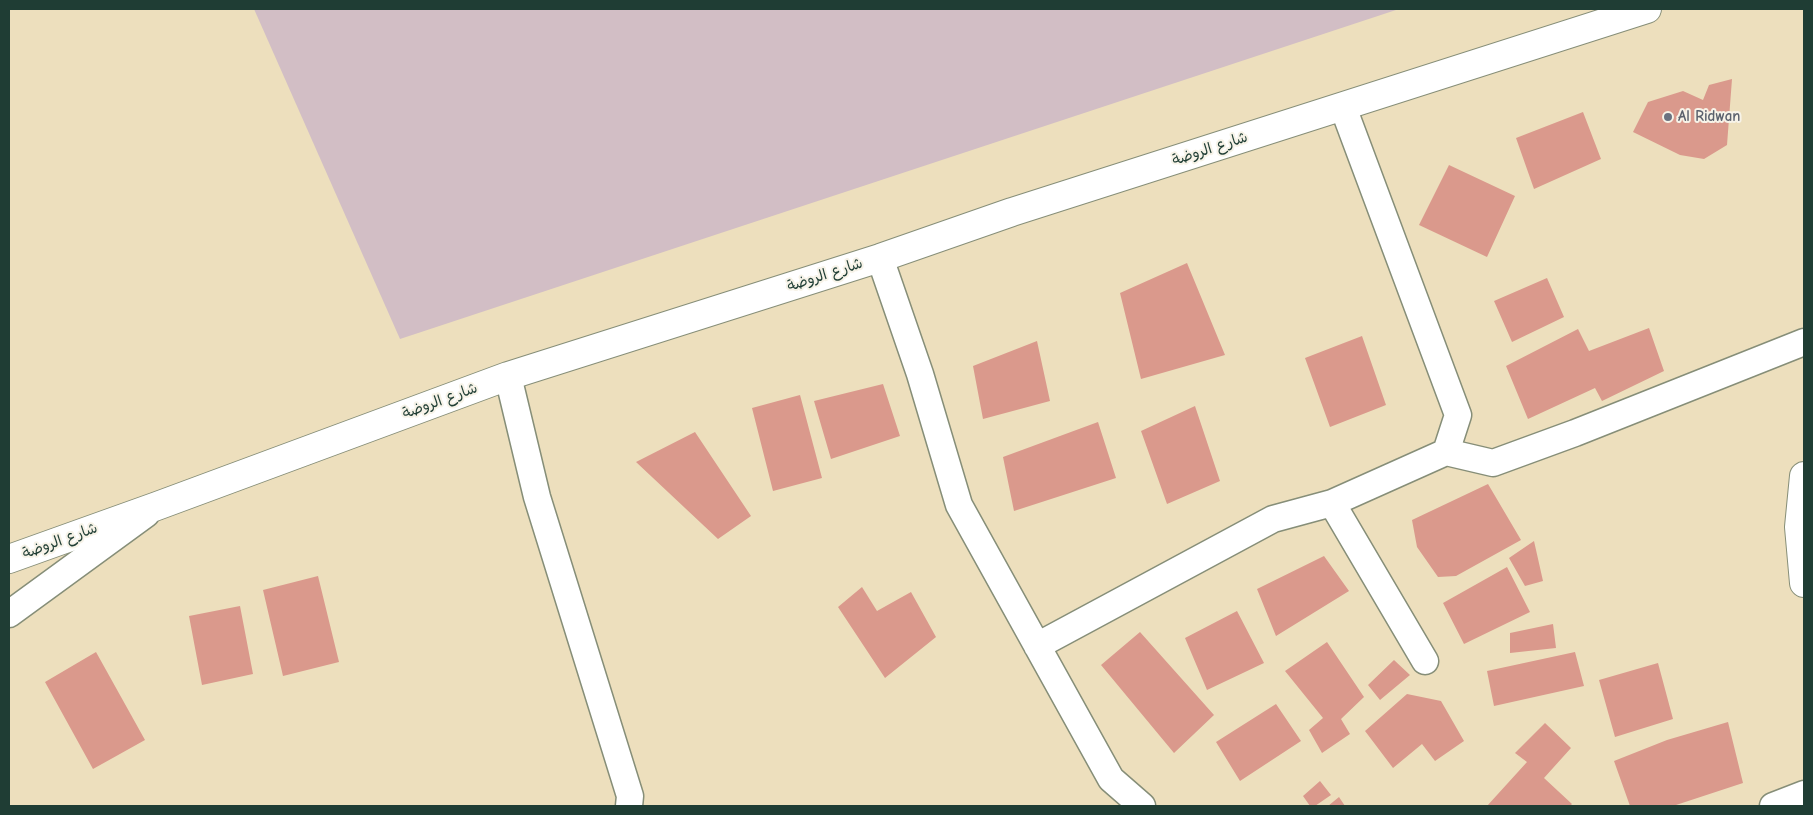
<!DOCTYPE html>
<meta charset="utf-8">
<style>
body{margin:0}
#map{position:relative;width:1813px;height:815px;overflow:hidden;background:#eddfbd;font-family:"Comic Neue",sans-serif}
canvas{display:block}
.frame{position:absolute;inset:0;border:10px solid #1f3d34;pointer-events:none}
</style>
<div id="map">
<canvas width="1813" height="815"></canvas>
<div class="frame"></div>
</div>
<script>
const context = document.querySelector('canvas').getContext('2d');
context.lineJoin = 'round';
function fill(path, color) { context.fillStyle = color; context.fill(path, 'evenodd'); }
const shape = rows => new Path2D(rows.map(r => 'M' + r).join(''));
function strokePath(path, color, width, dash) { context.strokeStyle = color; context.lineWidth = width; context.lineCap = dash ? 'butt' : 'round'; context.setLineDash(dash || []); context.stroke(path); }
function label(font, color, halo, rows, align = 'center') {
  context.font = font + ' "Comic Neue","Playpen Sans Arabic",sans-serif'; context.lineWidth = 4; context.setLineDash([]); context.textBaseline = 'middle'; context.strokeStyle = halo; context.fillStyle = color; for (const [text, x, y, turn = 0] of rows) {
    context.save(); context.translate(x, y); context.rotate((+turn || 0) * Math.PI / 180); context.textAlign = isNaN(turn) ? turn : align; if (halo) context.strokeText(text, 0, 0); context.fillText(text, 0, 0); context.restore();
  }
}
const industrial = shape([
 [254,9,1399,9,400,339]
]);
const building = shape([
 [1732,79,1727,145,1704,159,1680,155,1633,132,1648,102,1683,91,1703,100,1709,85],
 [1583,112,1601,159,1534,189,1516,138],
 [1449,165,1515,196,1487,257,1419,225],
 [1187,263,1225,355,1141,379,1120,293],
 [1547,278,1564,317,1512,342,1494,301],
 [1649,328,1664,371,1602,401,1595,388,1528,419,1506,366,1578,329,1589,351],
 [1362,336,1386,405,1330,427,1305,358],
 [1037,341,1050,401,983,419,973,366],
 [883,384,900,436,831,459,814,401],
 [800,395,822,478,773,491,752,408],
 [1195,406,1220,481,1167,504,1141,431],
 [1098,422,1116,478,1014,511,1003,457],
 [695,432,751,516,718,539,636,462],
 [1488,484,1521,540,1456,576,1438,577,1417,547,1412,520],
 [1534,541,1543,581,1525,586,1509,558],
 [1324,556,1349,591,1276,636,1257,589],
 [1507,567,1530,612,1464,644,1443,603],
 [318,576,339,662,283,676,263,590],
 [862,587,877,611,911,592,936,637,885,678,838,607],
 [240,606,253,674,202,685,189,616],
 [1237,611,1264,663,1207,690,1185,638],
 [1553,624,1556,648,1510,653,1510,633],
 [1140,632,1214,715,1174,753,1101,665],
 [1327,642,1364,697,1341,719,1350,734,1322,753,1309,730,1323,718,1285,671],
 [96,652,145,740,93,769,45,682],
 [1575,652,1584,686,1494,706,1487,671],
 [1394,660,1410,675,1380,700,1368,685],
 [1658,663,1673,719,1615,737,1599,680],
 [1407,694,1441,701,1464,741,1435,761,1422,744,1393,768,1365,731],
 [1276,704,1301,741,1240,781,1216,742],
 [1728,722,1743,783,1673,806,1630,806,1614,761,1667,740],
 [1545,723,1571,748,1544,778,1572,804,1570,806,1487,806,1527,762,1515,753],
 [1320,781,1331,795,1315,806,1310,806,1303,796],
 [1339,797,1345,806,1328,806]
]);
const street = shape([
 [1343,107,1458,415,1446,452],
 [880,258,920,374,959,505,1111,779,1142,806],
 [508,376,537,497,630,796,629,806],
 [1332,503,1425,661],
 [9,614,146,514],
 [1037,646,1273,519,1332,503,1446,452,1493,463,1575,433,1804,342],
 [1773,806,1804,794]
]);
const secondary = shape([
 [1804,476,1799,527,1804,583],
 [9,559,157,506,508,376,880,258,1012,212,1647,9]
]);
const markers = [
 [1668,117,5,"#6b7280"]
];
const worshipNames = [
 ["Al Ridwan",1678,117]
];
const streetNames = [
 ["شارع الروضة",1210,149,-18],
 ["شارع الروضة",825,275,-18],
 ["شارع الروضة",440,401,-20],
 ["شارع الروضة",60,541,-20]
];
fill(industrial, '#d2bec5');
fill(building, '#da998c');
strokePath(street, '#868e78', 29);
strokePath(secondary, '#868e78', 30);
strokePath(street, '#fff', 26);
strokePath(secondary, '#fff', 28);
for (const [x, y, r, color] of markers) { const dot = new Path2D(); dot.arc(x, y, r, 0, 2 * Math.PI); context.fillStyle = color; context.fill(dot); strokePath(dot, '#f7f3e8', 2); }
label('bold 15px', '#5b616d', '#f7f3e8', worshipNames, 'left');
label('15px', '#1f3d34', '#f7f3e8', streetNames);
</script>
